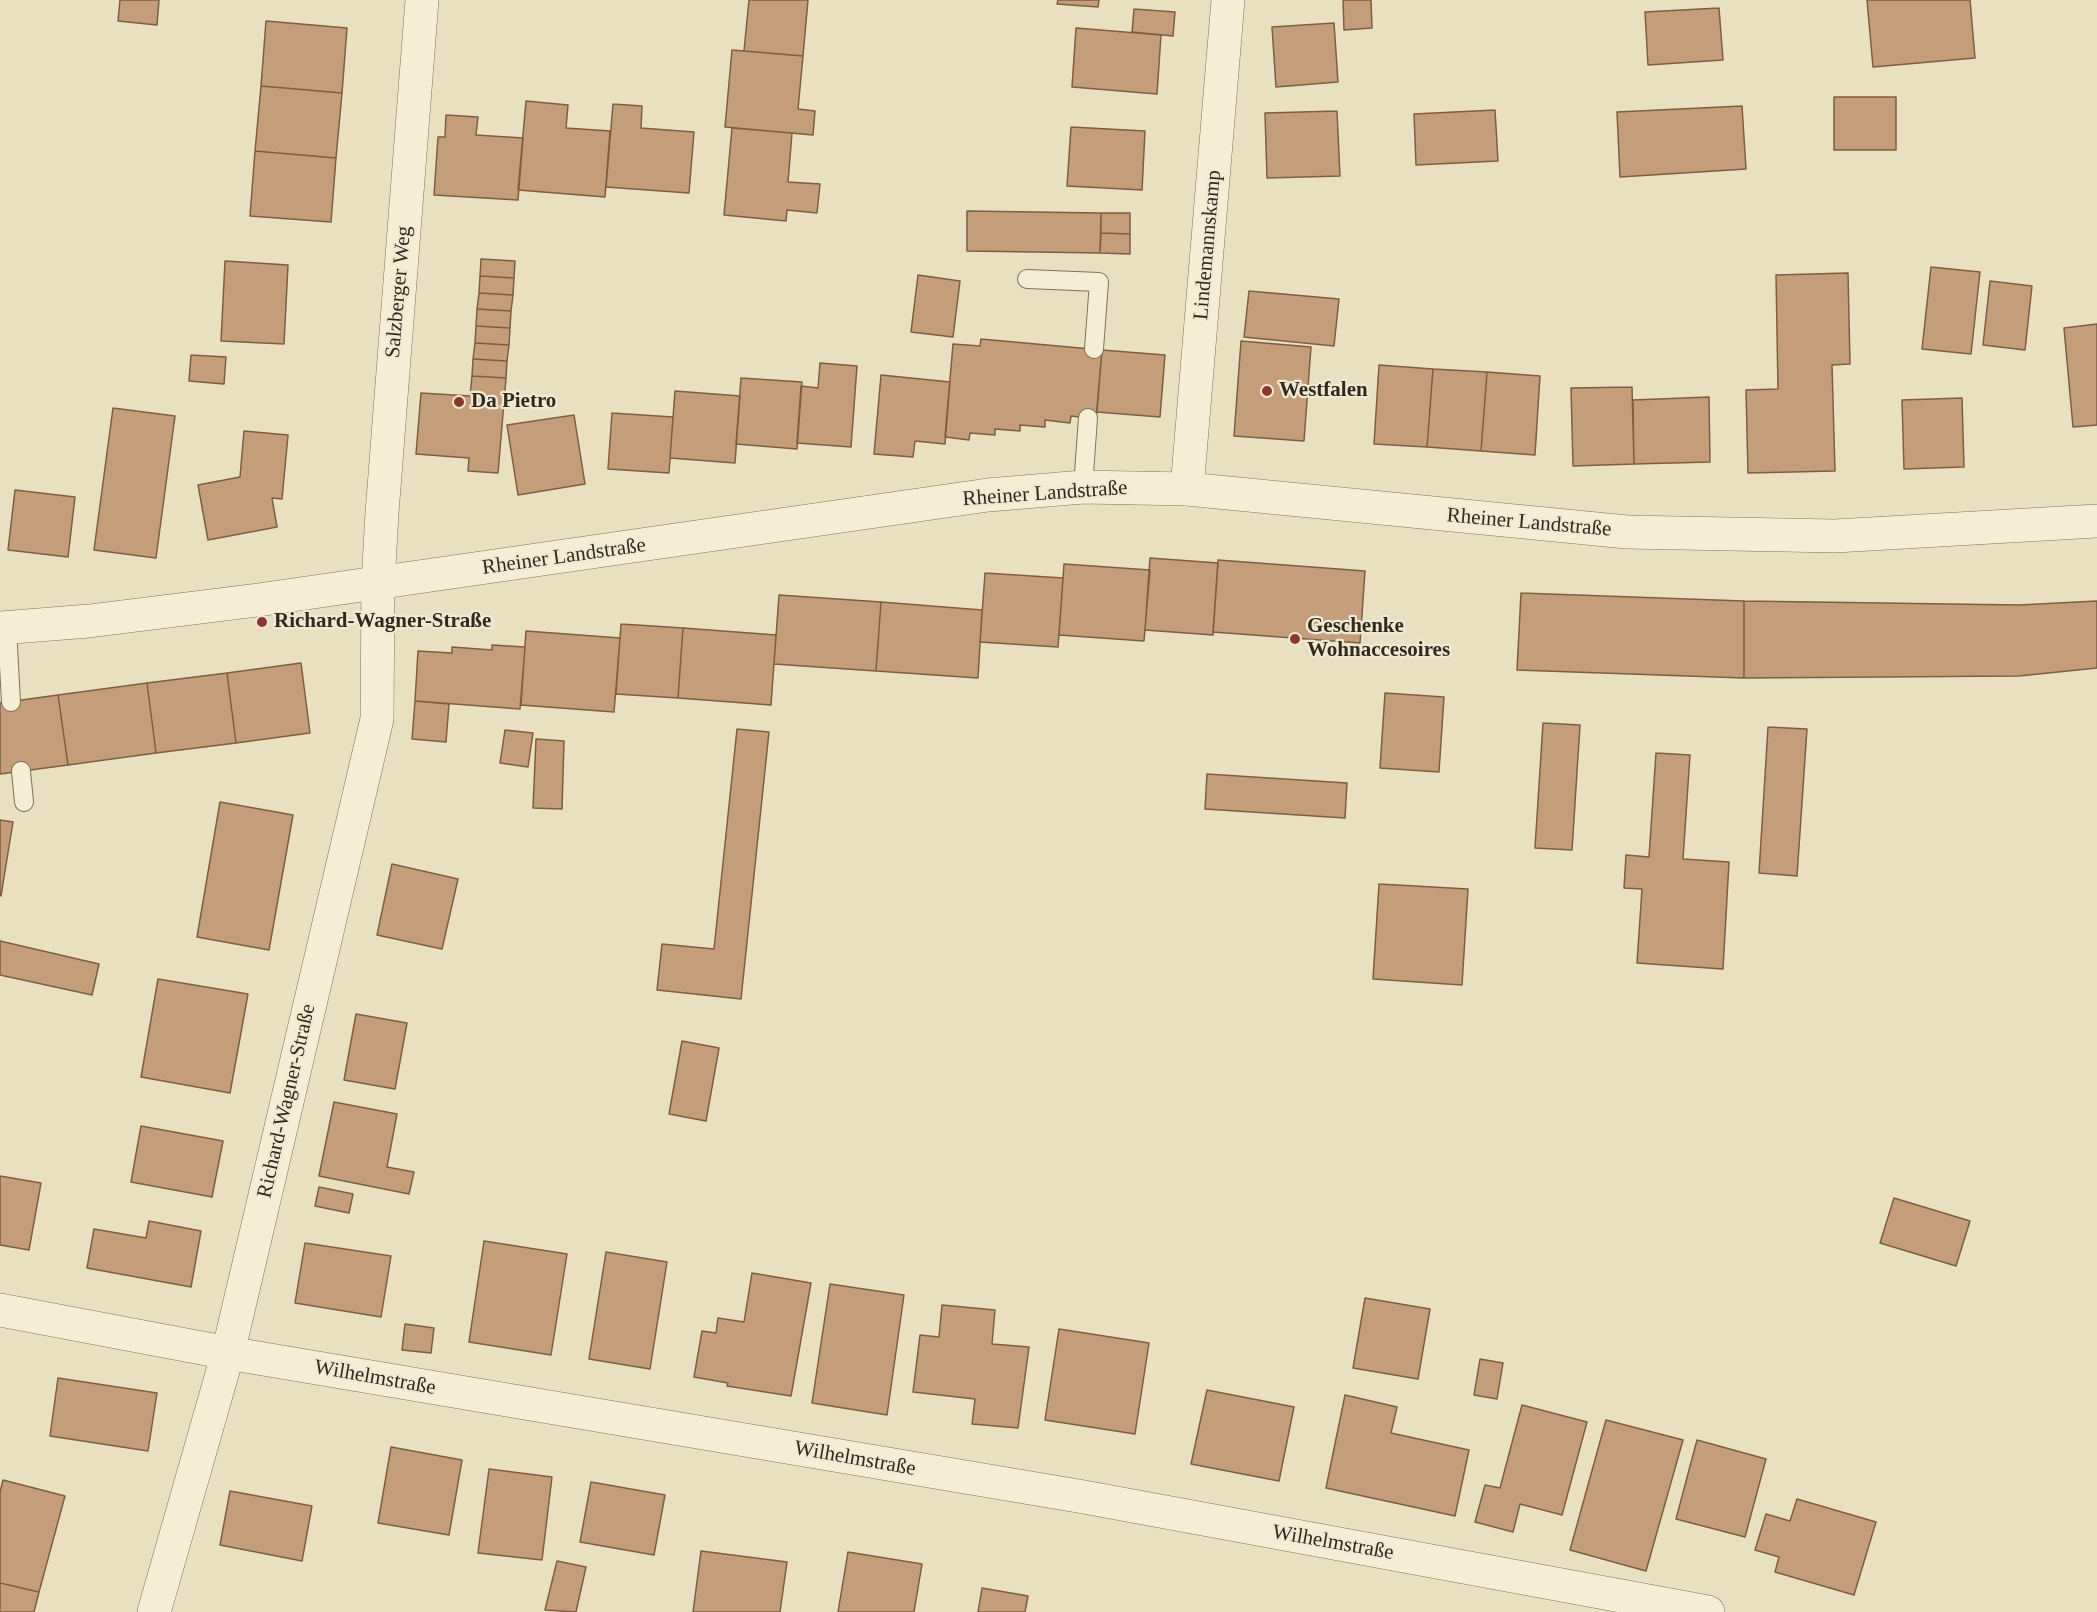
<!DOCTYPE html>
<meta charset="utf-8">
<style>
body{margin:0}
canvas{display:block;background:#e9e0c2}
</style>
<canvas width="2097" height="1612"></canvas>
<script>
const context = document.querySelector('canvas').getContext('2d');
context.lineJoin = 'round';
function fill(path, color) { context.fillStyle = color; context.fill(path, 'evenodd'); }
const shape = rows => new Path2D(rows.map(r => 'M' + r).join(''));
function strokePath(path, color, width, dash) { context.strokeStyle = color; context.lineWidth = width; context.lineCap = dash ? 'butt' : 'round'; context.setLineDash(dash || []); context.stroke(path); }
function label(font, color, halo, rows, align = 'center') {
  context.font = font + ' Georgia,serif'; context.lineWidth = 4.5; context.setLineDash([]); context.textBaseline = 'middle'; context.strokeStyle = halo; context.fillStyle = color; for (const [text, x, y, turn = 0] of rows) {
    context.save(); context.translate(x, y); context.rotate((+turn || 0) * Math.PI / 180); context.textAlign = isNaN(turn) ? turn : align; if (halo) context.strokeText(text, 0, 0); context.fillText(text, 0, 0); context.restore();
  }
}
const building = shape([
 [120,0,159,0,157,25,118,21,120,0],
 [749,0,808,0,803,56,744,51,749,0],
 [1058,0,1099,0,1098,7,1057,4,1058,0],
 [1343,0,1371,0,1372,28,1344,30,1343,0],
 [1867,0,1970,0,1975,58,1873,67,1867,0],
 [1719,8,1723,60,1648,65,1645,12,1719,8],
 [1134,9,1175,12,1173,36,1132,32,1134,9],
 [266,21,347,28,342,93,261,86,266,21],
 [1334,23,1338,82,1276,87,1272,27,1334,23],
 [1076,28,1161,35,1157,94,1072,87,1076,28],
 [732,50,803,56,798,109,815,111,813,135,725,127,732,50],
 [261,86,342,93,336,158,255,151,261,86],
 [1834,97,1896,97,1896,150,1834,150,1834,97],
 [526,101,568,105,566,128,610,131,605,197,518,190,526,101],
 [613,104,642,106,641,128,694,132,689,193,606,187,613,104],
 [1742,106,1746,169,1620,177,1617,112,1742,106],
 [1495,110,1498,161,1416,165,1414,114,1495,110],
 [1337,111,1340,176,1267,178,1265,113,1337,111],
 [446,115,478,117,476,135,523,138,518,200,434,195,438,137,445,137,446,115],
 [1071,127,1145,131,1142,190,1067,186,1071,127],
 [732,128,792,133,788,182,820,184,817,213,787,210,786,221,724,215,732,128],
 [255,151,336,158,331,222,250,216,255,151],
 [967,211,1101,213,1100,253,967,251,967,211],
 [1101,213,1130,213,1130,234,1101,233,1101,213],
 [1101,233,1130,234,1130,254,1100,253,1101,233],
 [481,259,515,261,514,278,480,276,481,259],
 [225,261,288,265,284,344,221,341,225,261],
 [1931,267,1980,272,1971,354,1922,349,1931,267],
 [1848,273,1850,364,1832,365,1835,471,1748,473,1746,390,1778,389,1776,275,1848,273],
 [918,275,960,281,953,337,911,332,918,275],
 [480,276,514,278,513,295,479,293,480,276],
 [1990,281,2032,286,2025,350,1983,345,1990,281],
 [1249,291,1339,299,1334,346,1244,337,1249,291],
 [479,293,513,295,511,311,477,309,479,293],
 [477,309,511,311,510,328,476,326,477,309],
 [2097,324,2097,425,2073,427,2064,328,2097,324],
 [476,326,510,328,509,345,475,343,476,326],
 [981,339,1102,350,1096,419,1071,416,1070,423,1045,420,1045,427,1020,425,1020,431,995,429,995,435,970,433,969,440,945,437,953,344,980,346,981,339],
 [1241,341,1311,347,1304,441,1234,436,1241,341],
 [475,343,509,345,507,361,473,359,475,343],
 [1102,350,1165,355,1160,417,1097,412,1102,350],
 [191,355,226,357,224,384,189,381,191,355],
 [473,359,507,361,506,378,472,376,473,359],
 [820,363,857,366,851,447,797,443,801,386,818,388,820,363],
 [1379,365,1433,369,1427,447,1374,444,1379,365],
 [1433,369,1487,372,1481,451,1427,447,1433,369],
 [1487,372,1540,376,1535,455,1481,451,1487,372],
 [881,375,950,382,945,444,915,441,913,457,874,454,881,375],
 [472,376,506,378,498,473,468,471,469,458,416,454,421,393,470,396,472,376],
 [741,378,802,382,797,449,736,444,741,378],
 [1632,387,1634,464,1573,466,1571,388,1632,387],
 [675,391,740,396,735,463,670,458,675,391],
 [1709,397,1710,462,1634,464,1633,400,1709,397],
 [1962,398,1964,467,1904,469,1902,400,1962,398],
 [113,408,175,416,156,558,94,550,113,408],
 [612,413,673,417,669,473,608,469,612,413],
 [574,415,585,484,518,495,507,425,574,415],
 [244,431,288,435,282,499,272,498,277,527,208,540,198,485,240,477,244,431],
 [15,490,75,497,68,557,8,550,15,490],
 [1150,558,1218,563,1213,635,1145,630,1150,558],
 [1218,560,1365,571,1360,643,1213,632,1218,560],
 [1064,564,1150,570,1144,641,1059,635,1064,564],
 [985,573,1063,578,1058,647,980,642,985,573],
 [1521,593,1744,601,1744,678,1517,670,1521,593],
 [779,595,881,602,876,671,774,664,779,595],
 [1744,601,2019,605,2097,601,2097,668,2019,676,1744,678,1744,601],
 [881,602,982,610,978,678,876,671,881,602],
 [621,624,683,628,678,698,616,694,621,624],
 [683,628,776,635,771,705,678,698,683,628],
 [526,631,620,638,614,712,521,705,526,631],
 [492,645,525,647,520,709,415,701,418,651,452,653,452,647,492,650,492,645],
 [301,663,310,733,236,743,227,673,301,663],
 [227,673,236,743,156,753,147,683,227,673],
 [147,683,156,753,68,765,58,695,147,683],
 [1385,693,1444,697,1439,772,1380,768,1385,693],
 [58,695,68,765,0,774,0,703,58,695],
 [415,701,449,704,446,742,412,739,415,701],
 [1543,723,1580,725,1572,850,1535,848,1543,723],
 [1768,727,1807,729,1797,876,1759,873,1768,727],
 [737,729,769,732,741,999,657,990,662,944,714,949,737,729],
 [505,730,533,733,528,767,500,763,505,730],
 [536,739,564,741,562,809,533,808,536,739],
 [1656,753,1690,755,1683,859,1729,862,1723,969,1637,963,1642,889,1624,888,1626,855,1649,857,1656,753],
 [1207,774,1347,783,1345,818,1205,809,1207,774],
 [220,802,293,815,269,950,197,937,220,802],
 [0,820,13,822,1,896,0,895,0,820],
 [392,864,458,879,442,949,377,935,392,864],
 [1379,884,1468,889,1462,985,1373,979,1379,884],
 [0,941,99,964,92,995,0,975,0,941],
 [158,979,248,994,230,1093,141,1077,158,979],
 [356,1014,407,1023,395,1089,344,1080,356,1014],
 [682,1041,719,1048,706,1121,669,1114,682,1041],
 [334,1102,397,1114,387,1167,414,1172,409,1194,319,1176,334,1102],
 [141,1126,223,1141,212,1197,131,1182,141,1126],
 [0,1176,41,1183,29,1250,0,1245,0,1176],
 [319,1187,353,1194,349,1213,315,1206,319,1187],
 [1894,1198,1970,1221,1956,1266,1880,1243,1894,1198],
 [149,1221,201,1231,191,1287,87,1268,94,1229,146,1238,149,1221],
 [484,1241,567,1254,551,1355,469,1342,484,1241],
 [305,1243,391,1256,381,1317,295,1303,305,1243],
 [606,1252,667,1262,650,1369,589,1359,606,1252],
 [752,1273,811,1283,791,1396,727,1386,728,1383,694,1377,702,1331,716,1333,718,1318,744,1322,752,1273],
 [830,1284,904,1295,887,1415,812,1403,830,1284],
 [1365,1298,1430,1309,1418,1379,1353,1368,1365,1298],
 [942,1305,995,1310,992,1344,1029,1347,1018,1428,972,1424,975,1399,913,1392,920,1335,939,1337,942,1305],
 [405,1324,434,1328,431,1353,402,1350,405,1324],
 [1059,1329,1149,1343,1135,1434,1045,1420,1059,1329],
 [1480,1359,1503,1363,1497,1399,1474,1395,1480,1359],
 [58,1378,157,1393,148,1451,50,1436,58,1378],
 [1207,1390,1294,1407,1279,1481,1191,1464,1207,1390],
 [1345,1395,1397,1407,1391,1433,1469,1450,1455,1516,1326,1488,1345,1395],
 [1522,1405,1587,1422,1562,1515,1520,1504,1513,1532,1475,1522,1485,1485,1500,1488,1522,1405],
 [1606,1420,1683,1440,1646,1571,1570,1550,1606,1420],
 [1697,1440,1766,1459,1745,1537,1676,1519,1697,1440],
 [391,1447,462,1460,449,1535,378,1523,391,1447],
 [489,1469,552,1477,542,1560,478,1553,489,1469],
 [3,1480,65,1496,39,1592,0,1583,0,1492,3,1480],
 [591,1482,665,1495,654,1555,580,1542,591,1482],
 [230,1491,312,1506,302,1561,220,1545,230,1491],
 [1797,1499,1876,1522,1854,1595,1775,1572,1779,1557,1755,1550,1766,1514,1790,1521,1797,1499],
 [701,1551,787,1562,780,1612,693,1612,701,1551],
 [848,1552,922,1564,914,1612,838,1612,848,1552],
 [557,1561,586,1567,576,1612,545,1610,557,1561],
 [0,1583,39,1592,34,1612,0,1612,0,1583],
 [982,1588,1028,1596,1025,1612,978,1612,982,1588]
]);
const service = shape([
 [1027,279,1099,282,1094,349],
 [1083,487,1088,418],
 [7,628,11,702],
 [21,771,24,802]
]);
const minor = shape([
 [1187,489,1228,0],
 [0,1310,228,1353,1084,1497,1708,1612],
 [154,1612,228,1353,377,719,378,584,382,513,422,0]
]);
const tertiary = shape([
 [0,628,89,621,258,600,988,495,1083,487,1187,489,1627,532,1835,536,2097,521]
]);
const markers = [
 [1267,391,6,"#8a3631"],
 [459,402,6,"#8a3631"],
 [262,622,6,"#8a3631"],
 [1295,639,6,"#8a3631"]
];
const streetNames = [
 ["Lindemannskamp",1208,245,-85],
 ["Salzberger Weg",399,292,-85],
 ["Rheiner Landstraße",1045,494,-4],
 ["Rheiner Landstraße",1529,523,5],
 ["Rheiner Landstraße",564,557,-8],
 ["Richard-Wagner-Straße",287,1101,-77],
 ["Wilhelmstraße",375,1378,10],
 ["Wilhelmstraße",855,1459,10],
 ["Wilhelmstraße",1333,1543,10]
];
const poiNames = [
 ["Westfalen",1279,391],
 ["Da Pietro",471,402],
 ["Richard-Wagner-Straße",274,622],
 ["Geschenke",1307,627],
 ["Wohnaccesoires",1307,651]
];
fill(building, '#c49e7b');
strokePath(building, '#7e5e43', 1.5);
strokePath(service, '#81725b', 20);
strokePath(minor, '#81725b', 34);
strokePath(tertiary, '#81725b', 34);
strokePath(service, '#f5edd4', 18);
strokePath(minor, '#f5edd4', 33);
strokePath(tertiary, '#f5edd4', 33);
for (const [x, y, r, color] of markers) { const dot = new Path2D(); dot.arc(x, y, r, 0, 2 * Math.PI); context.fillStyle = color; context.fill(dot); strokePath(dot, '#f1ead1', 2); }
label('21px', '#32291e', '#f1ead1', streetNames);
label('bold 21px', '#32291e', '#f1ead1', poiNames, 'left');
</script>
